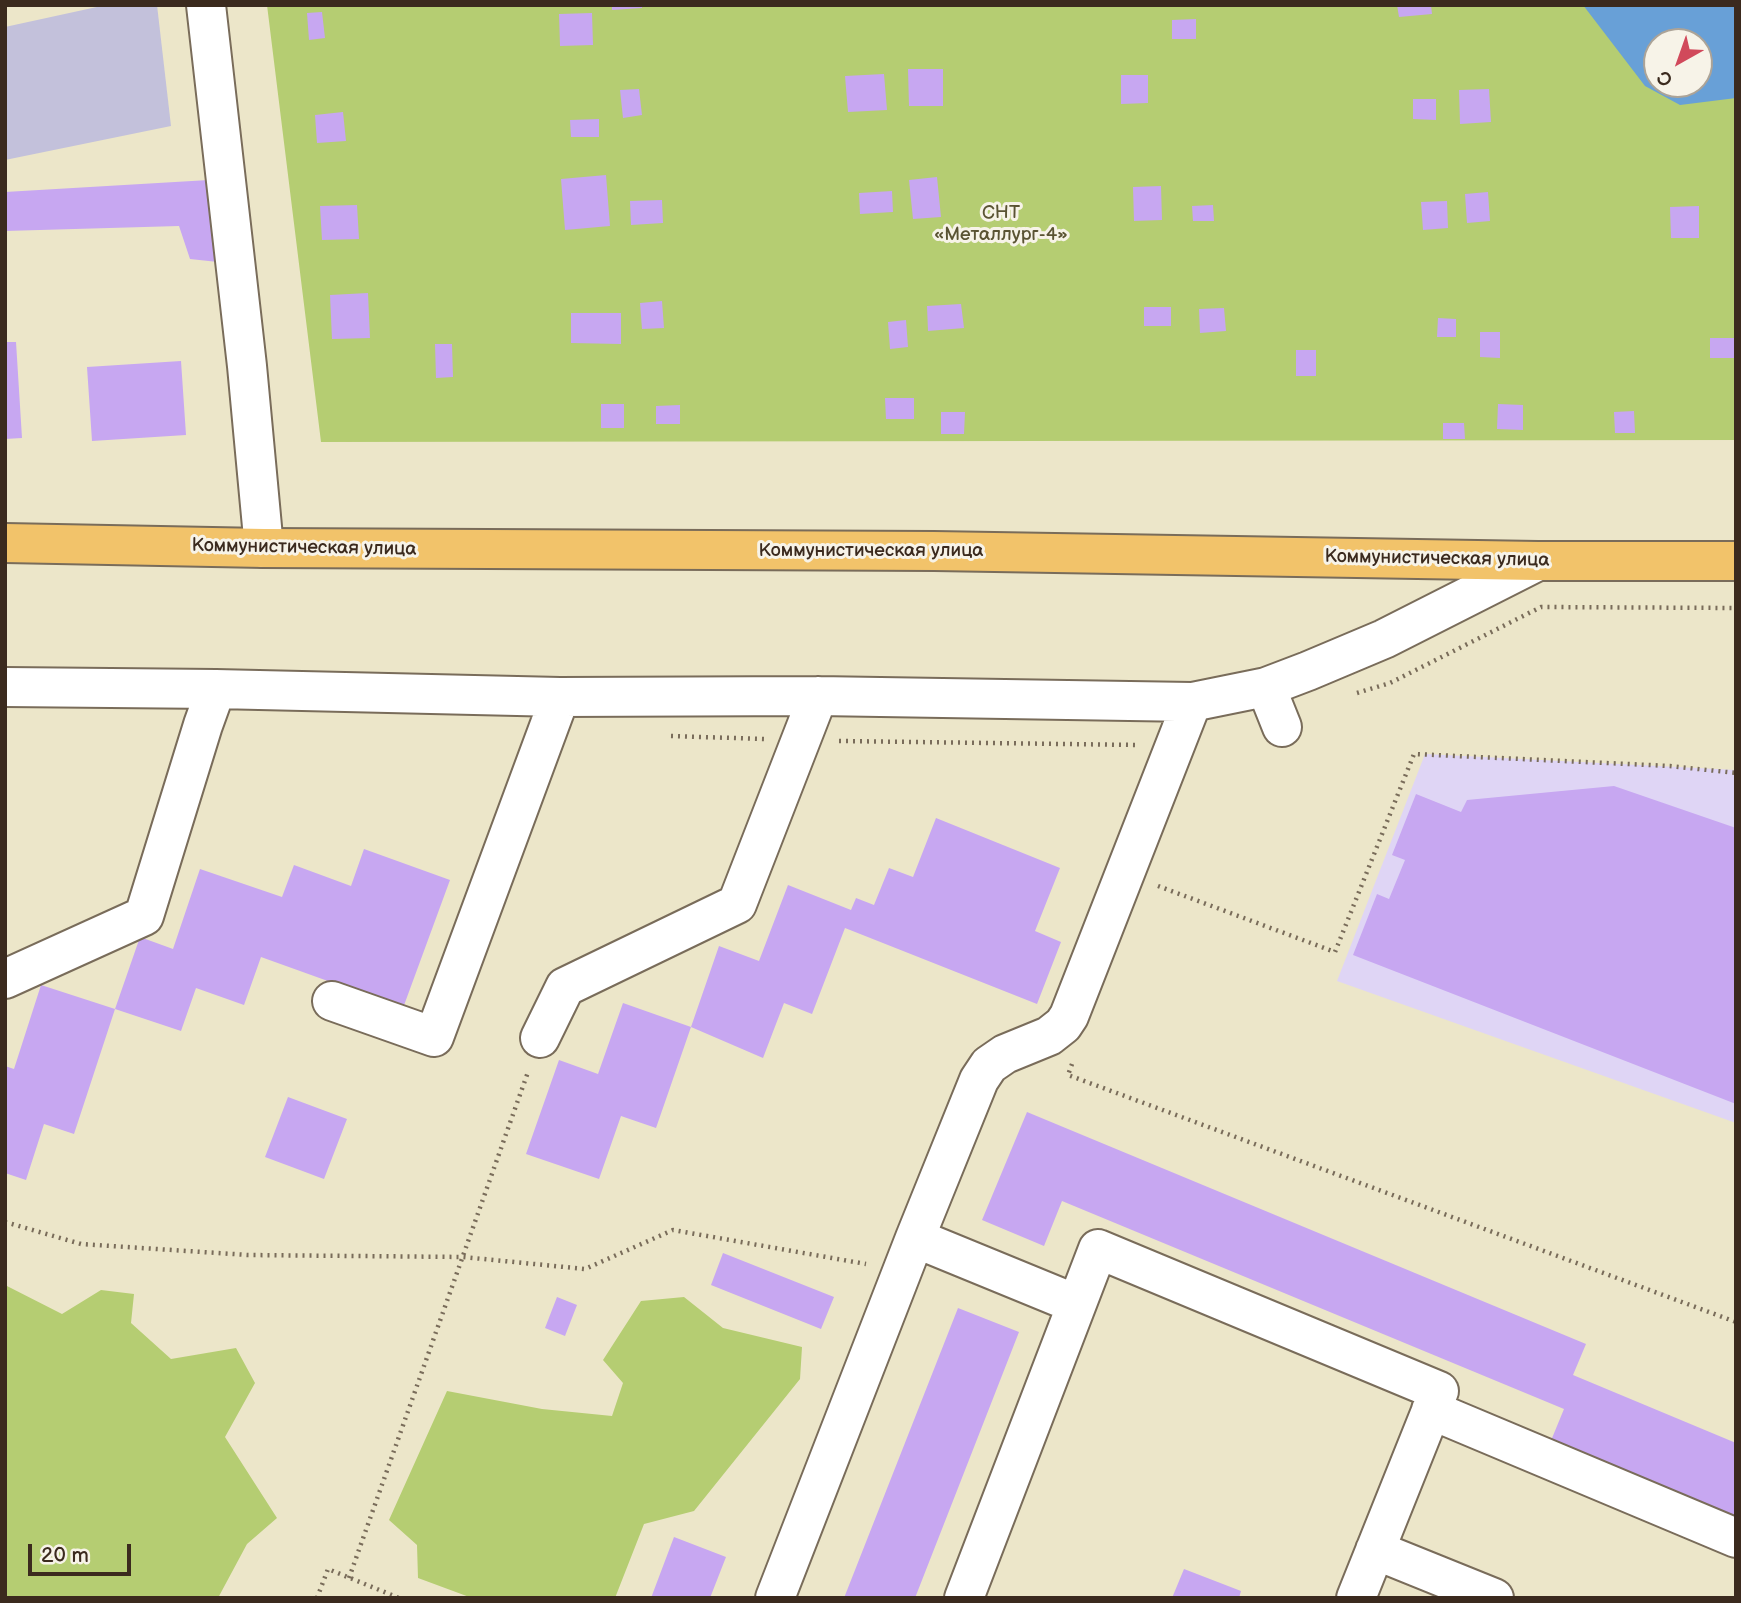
<!DOCTYPE html>
<meta charset="utf-8">
<style>
body{margin:0}
#map{position:relative;width:1741px;height:1603px;overflow:hidden;background:#ece6c9;font-family:"Balsamiq Sans",sans-serif}
canvas{display:block}
.frame{position:absolute;inset:0;border:7px solid #3b2a1e;pointer-events:none}
.north{position:absolute;left:1643px;top:28px;width:70px;height:70px;box-sizing:border-box;background:#f7f3e8;border:2px solid #aca397;border-radius:50%;rotate:220deg;font-size:19px;font-weight:700;line-height:28px;text-align:center;color:#3b2a1e}
.north::after{content:'';display:block;margin:auto;width:24px;height:32px;background:#d1495b;clip-path:polygon(50% 0,100% 100%,50% 72%,0 100%)}
.scale{position:absolute;left:28px;top:1544px;width:103px;height:32px;box-sizing:border-box;border:4px solid #3b2a1e;border-top:0;padding-left:9px;font-size:21px;line-height:24px;white-space:nowrap;color:#3b2a1e;-webkit-text-stroke:5px #f7f3e8;paint-order:stroke}
</style>
<div id="map">
<canvas width="1741" height="1603"></canvas>
<div class="frame"></div>
<div class="north">С</div>
<div class="scale">20 m</div>
</div>
<script>
const context = document.querySelector('canvas').getContext('2d');
context.lineJoin = 'round';
function fill(path, color) { context.fillStyle = color; context.fill(path, 'evenodd'); }
const shape = rows => new Path2D(rows.map(r => 'M' + r).join(''));
function strokePath(path, color, width, dash) { context.strokeStyle = color; context.lineWidth = width; context.lineCap = dash ? 'butt' : 'round'; context.setLineDash(dash || []); context.stroke(path); }
function label(font, color, halo, rows, align = 'center') {
  context.font = font + ' "Balsamiq Sans",sans-serif'; context.lineWidth = 6; context.setLineDash([]); context.textBaseline = 'middle'; context.strokeStyle = halo; context.fillStyle = color; for (const [text, x, y, turn = 0] of rows) {
    context.save(); context.translate(x, y); context.rotate((+turn || 0) * Math.PI / 180); context.textAlign = isNaN(turn) ? turn : align; if (halo) context.strokeText(text, 0, 0); context.fillText(text, 0, 0); context.restore();
  }
}
const built = shape([
 [1425,754,1736,770,1736,1123,1337,981]
]);
const industrial = shape([
 [106,5,157,5,171,126,5,160,5,27]
]);
const green = shape([
 [267,5,1736,5,1736,440,321,442],
 [1657,42,1699,42,1699,84,1657,84],
 [5,1285,62,1314,101,1290,134,1294,131,1323,171,1359,236,1348,255,1383,225,1437,277,1518,247,1544,218,1598,8,1598,5,1594],
 [684,1297,723,1328,802,1347,800,1379,694,1511,644,1524,615,1598,472,1598,418,1578,417,1545,389,1520,447,1391,542,1409,612,1416,623,1383,603,1360,641,1301]
]);
const water = shape([
 [1583,5,1736,5,1736,98,1680,105,1645,86],
 [1657,42,1699,42,1699,84,1657,84]
]);
const building = shape([
 [612,5,642,5,642,8,612,10],
 [1397,5,1431,5,1432,14,1399,17],
 [322,12,325,38,309,40,307,13],
 [592,13,593,45,560,46,559,14],
 [1196,19,1196,39,1172,39,1172,20],
 [908,69,943,69,943,106,909,106],
 [884,74,887,110,848,112,845,76],
 [1121,75,1148,75,1148,103,1121,104],
 [639,89,642,115,623,118,620,90],
 [1489,89,1491,122,1460,124,1459,90],
 [1413,99,1436,99,1436,120,1413,119],
 [343,112,346,141,317,143,315,115],
 [599,119,599,137,571,137,570,120],
 [606,175,610,226,565,230,561,179],
 [937,177,941,217,913,219,909,180],
 [209,180,218,262,190,259,179,226,5,231,5,192],
 [1161,186,1162,220,1134,221,1133,187],
 [892,191,893,212,860,214,859,193],
 [1488,192,1490,221,1467,223,1465,194],
 [662,200,663,223,631,225,630,201],
 [1447,201,1448,228,1423,230,1421,202],
 [357,205,359,239,322,240,320,206],
 [1213,205,1214,221,1193,221,1192,206],
 [1699,206,1699,238,1671,238,1670,207],
 [368,293,370,338,332,339,330,295],
 [662,301,664,328,642,329,640,303],
 [961,304,964,328,928,331,927,306],
 [1144,307,1171,307,1171,326,1144,326],
 [1224,308,1226,331,1200,333,1199,309],
 [571,313,621,313,621,344,571,343],
 [1438,318,1456,319,1456,337,1437,337],
 [906,320,908,347,890,349,888,322],
 [1480,332,1500,332,1500,358,1480,357],
 [1710,338,1735,338,1735,358,1710,358],
 [5,342,16,342,22,438,5,439],
 [435,344,452,344,453,377,436,378],
 [1296,350,1316,350,1316,376,1296,376],
 [181,361,186,435,92,441,87,367],
 [885,398,914,398,914,419,886,419],
 [601,404,624,404,624,428,601,428],
 [1498,404,1523,405,1523,430,1497,429],
 [680,405,680,424,656,424,656,406],
 [1634,411,1635,433,1615,433,1614,412],
 [941,412,965,412,964,434,941,434],
 [1443,423,1464,423,1465,439,1443,439],
 [1614,786,1736,828,1736,1104,1353,955,1377,894,1389,899,1405,860,1392,855,1416,794,1461,812,1467,800],
 [936,818,1060,868,1035,931,1061,942,1037,1004,845,928,812,1014,784,1003,763,1058,691,1027,719,946,759,961,788,885,851,910,856,898,874,905,889,868,913,877],
 [364,849,450,880,403,1008,261,957,244,1005,196,988,181,1031,115,1009,74,1134,44,1124,26,1180,5,1173,5,1066,14,1069,41,985,115,1009,140,937,173,949,200,869,282,897,294,865,351,886],
 [623,1003,691,1027,656,1128,621,1116,599,1179,526,1154,559,1060,598,1074],
 [288,1097,347,1119,324,1179,265,1157],
 [1027,1112,1586,1344,1573,1375,1736,1443,1736,1520,1550,1443,1564,1409,1062,1201,1044,1246,982,1220],
 [723,1253,834,1297,821,1329,711,1285],
 [557,1297,577,1305,565,1336,545,1328],
 [958,1308,1019,1332,915,1598,844,1598],
 [674,1537,726,1557,710,1598,651,1598],
 [1184,1569,1241,1591,1239,1598,1172,1598]
]);
const path = shape([
 [1357,693,1390,683,1541,607,1736,608],
 [671,736,764,739],
 [839,741,1138,745],
 [1158,886,1335,952,1414,754,1670,766,1736,773],
 [1072,1064,1068,1075,1736,1322],
 [5,1222,81,1244,248,1255,463,1257,585,1269,673,1230,866,1264],
 [349,1578,528,1072],
 [317,1598,328,1569,399,1598]
]);
const minor = shape([
 [206,5,247,366,264,548],
 [5,687,216,689,560,697,818,696,1192,702,1266,687,1308,671,1384,639,1538,561],
 [1266,687,1282,727],
 [5,979,144,916,203,725,216,689],
 [332,1001,434,1037,560,697],
 [540,1038,565,987,737,904,818,696],
 [915,1238,1076,1304],
 [1431,1410,1736,1538],
 [1375,1550,1494,1598],
 [775,1598,915,1238,979,1080,989,1065,1005,1054,1049,1036,1063,1025,1069,1016,1192,702],
 [964,1598,1098,1249,1439,1391,1356,1598]
]);
const major = shape([
 [5,543,264,548,934,551,1538,561,1736,561]
]);
const parkNames = [
 ["СНТ",1001,213],
 ["«Металлург-4»",1001,235]
];
const streetNames = [
 ["Коммунистическая улица",304,548,1],
 ["Коммунистическая улица",871,551],
 ["Коммунистическая улица",1437,559,1]
];
fill(built, '#dfd5f5');
fill(industrial, '#c3c1db');
fill(green, '#b5cd72');
fill(water, '#68a0d7');
fill(building, '#c7a7f1');
strokePath(minor, '#796c5a', 42);
strokePath(major, '#796c5a', 42);
strokePath(path, '#796c5a', 4.5, [2, 5]);
strokePath(minor, '#fff', 38);
strokePath(major, '#f2c36a', 38);
label('19px', '#5a5333', '#f7f3e8', parkNames);
label('19px', '#3b2a1e', '#f7f3e8', streetNames);
</script>
